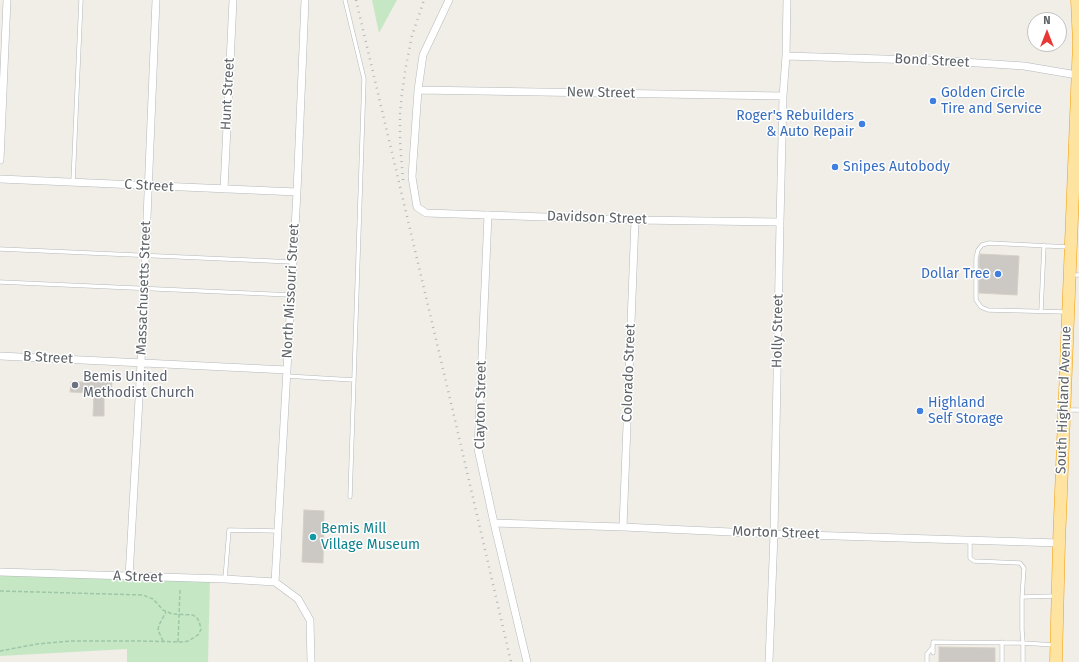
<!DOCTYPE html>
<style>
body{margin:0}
#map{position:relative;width:1079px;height:662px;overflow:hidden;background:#f0eee7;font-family:"Fira Sans",sans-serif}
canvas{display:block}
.north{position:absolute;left:1027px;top:12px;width:40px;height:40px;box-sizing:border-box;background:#fff;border:1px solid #bfc1c2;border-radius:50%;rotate:0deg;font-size:11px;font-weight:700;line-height:16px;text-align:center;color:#5e6367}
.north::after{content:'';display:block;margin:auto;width:14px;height:18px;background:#e93834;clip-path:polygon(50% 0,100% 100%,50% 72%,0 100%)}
</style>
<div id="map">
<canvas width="1079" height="662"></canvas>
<div class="north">N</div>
</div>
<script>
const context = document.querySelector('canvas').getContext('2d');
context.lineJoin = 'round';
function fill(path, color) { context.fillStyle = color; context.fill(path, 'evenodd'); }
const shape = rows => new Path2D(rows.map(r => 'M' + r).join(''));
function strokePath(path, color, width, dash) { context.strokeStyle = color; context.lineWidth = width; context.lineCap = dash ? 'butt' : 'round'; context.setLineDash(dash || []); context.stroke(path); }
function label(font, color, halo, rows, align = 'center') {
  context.font = font + ' "Fira Sans",sans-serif'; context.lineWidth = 3; context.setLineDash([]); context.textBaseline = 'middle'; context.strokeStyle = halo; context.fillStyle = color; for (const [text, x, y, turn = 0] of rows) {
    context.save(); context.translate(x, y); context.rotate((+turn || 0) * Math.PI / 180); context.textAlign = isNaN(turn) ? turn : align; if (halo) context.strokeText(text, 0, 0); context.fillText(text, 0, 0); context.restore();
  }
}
const green = shape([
 [372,0,397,0,379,33],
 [0,572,210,579,208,662,127,662,127,649,0,656]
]);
const building = shape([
 [980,254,1019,256,1017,295,979,293,979,260,980,254],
 [94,379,103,380,103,381,112,382,111,395,104,395,104,416,93,416,94,393,70,392,71,382,94,382,94,379],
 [304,510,324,511,323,563,302,562,304,510],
 [939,647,995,648,995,662,939,662,939,647]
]);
const path = shape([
 [0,591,143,595,153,599,163,610,168,612,172,614,193,615,197,618,199,621,201,629,199,634,195,637,188,641,184,642,141,641,71,641,37,644,0,651],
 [163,641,158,630,159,625,166,612],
 [178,642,180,590]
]);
const service = shape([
 [345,0,364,79,350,497],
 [73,182,81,0],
 [0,249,293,262],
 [1072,275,1079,275],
 [0,282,291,295],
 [1041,311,1044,245],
 [1066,312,988,310,981,307,976,300,976,258,978,250,982,245,989,243,1069,247],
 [286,376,354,380],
 [1066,410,1079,410],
 [970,540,970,558,974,561,1020,563,1024,568,1022,597,1055,596],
 [225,579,229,530,278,531],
 [1022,597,1022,630,1023,643,1054,645],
 [933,653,933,642,1023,643,1023,662],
 [927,662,927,654,933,647],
 [1002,662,1002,642]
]);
const minor = shape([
 [449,0,423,55,418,90,412,177,417,207,426,213,635,220,780,222],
 [786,56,948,61,1024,66,1077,75],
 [418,90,783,96],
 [0,160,7,0],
 [0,179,297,192],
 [224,189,233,0],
 [488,215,478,449,494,523,527,662],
 [0,356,287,370],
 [494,523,623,527,774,534,1059,543],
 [623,527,635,220],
 [0,572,225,579,275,582],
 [129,577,141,363,156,0],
 [275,582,297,192,305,0],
 [275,582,298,599,310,620,311,662],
 [769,662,774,534,780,222,783,96,786,56,787,0]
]);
const trunk = shape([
 [1077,0,1079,43],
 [1056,662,1059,543,1079,42]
]);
const rail = shape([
 [356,0,455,420,511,662],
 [403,180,400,141,400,113,402,93,406,66,412,36,424,0]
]);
const markers = [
 [933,101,4,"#3f7fe0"],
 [862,124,4,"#3f7fe0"],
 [835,167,4,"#3f7fe0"],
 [998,274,4,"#3f7fe0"],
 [75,385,4,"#6b7280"],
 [920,411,4,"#3f7fe0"],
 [313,537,4,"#0f9aa8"]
];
const streetNames = [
 ["Bond Street",932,61,3],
 ["New Street",601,93,1],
 ["Hunt Street",228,94,-87],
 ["C Street",149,186,3],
 ["Davidson Street",597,218,2],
 ["Massachusetts Street",144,288,-88],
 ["North Missouri Street",291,291,-87],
 ["Holly Street",778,331,-89],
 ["B Street",48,358,3],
 ["Colorado Street",629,373,-88],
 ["South Highland Avenue",1064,400,-88],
 ["Clayton Street",481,405,-89],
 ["Morton Street",776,533,2],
 ["A Street",138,577,2]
];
const shopNames = [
 ["Golden Circle",941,93],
 ["Tire and Service",941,109],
 ["Roger's Rebuilders",854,116,"right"],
 ["& Auto Repair",854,132,"right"],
 ["Snipes Autobody",843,167],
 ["Dollar Tree",990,274,"right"],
 ["Highland",928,403],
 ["Self Storage",928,419]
];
const worshipNames = [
 ["Bemis United",83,377],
 ["Methodist Church",83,393]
];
const cultureNames = [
 ["Bemis Mill",321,529],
 ["Village Museum",321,545]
];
fill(green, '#c6e7c4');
fill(building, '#ccc9c4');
strokePath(building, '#d5cfc5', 1);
strokePath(service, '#b4b8bb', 4.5);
strokePath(minor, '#b4b8bb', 8);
strokePath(trunk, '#f69c01', 13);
strokePath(path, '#9dc8a7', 1.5, [4, 2]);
strokePath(service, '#fff', 3.5);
strokePath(minor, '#fff', 7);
strokePath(trunk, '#fee4a0', 12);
strokePath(rail, '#b5b6b7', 2.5, [1, 5]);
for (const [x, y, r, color] of markers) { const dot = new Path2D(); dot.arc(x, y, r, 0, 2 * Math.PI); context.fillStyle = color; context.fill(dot); strokePath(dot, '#fff', 1.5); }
label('14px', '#5e6367', '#fff', streetNames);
label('14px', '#366cbe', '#fff', shopNames, 'left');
label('14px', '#5b616d', '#fff', worshipNames, 'left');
label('14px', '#0d838f', '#fff', cultureNames, 'left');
</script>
